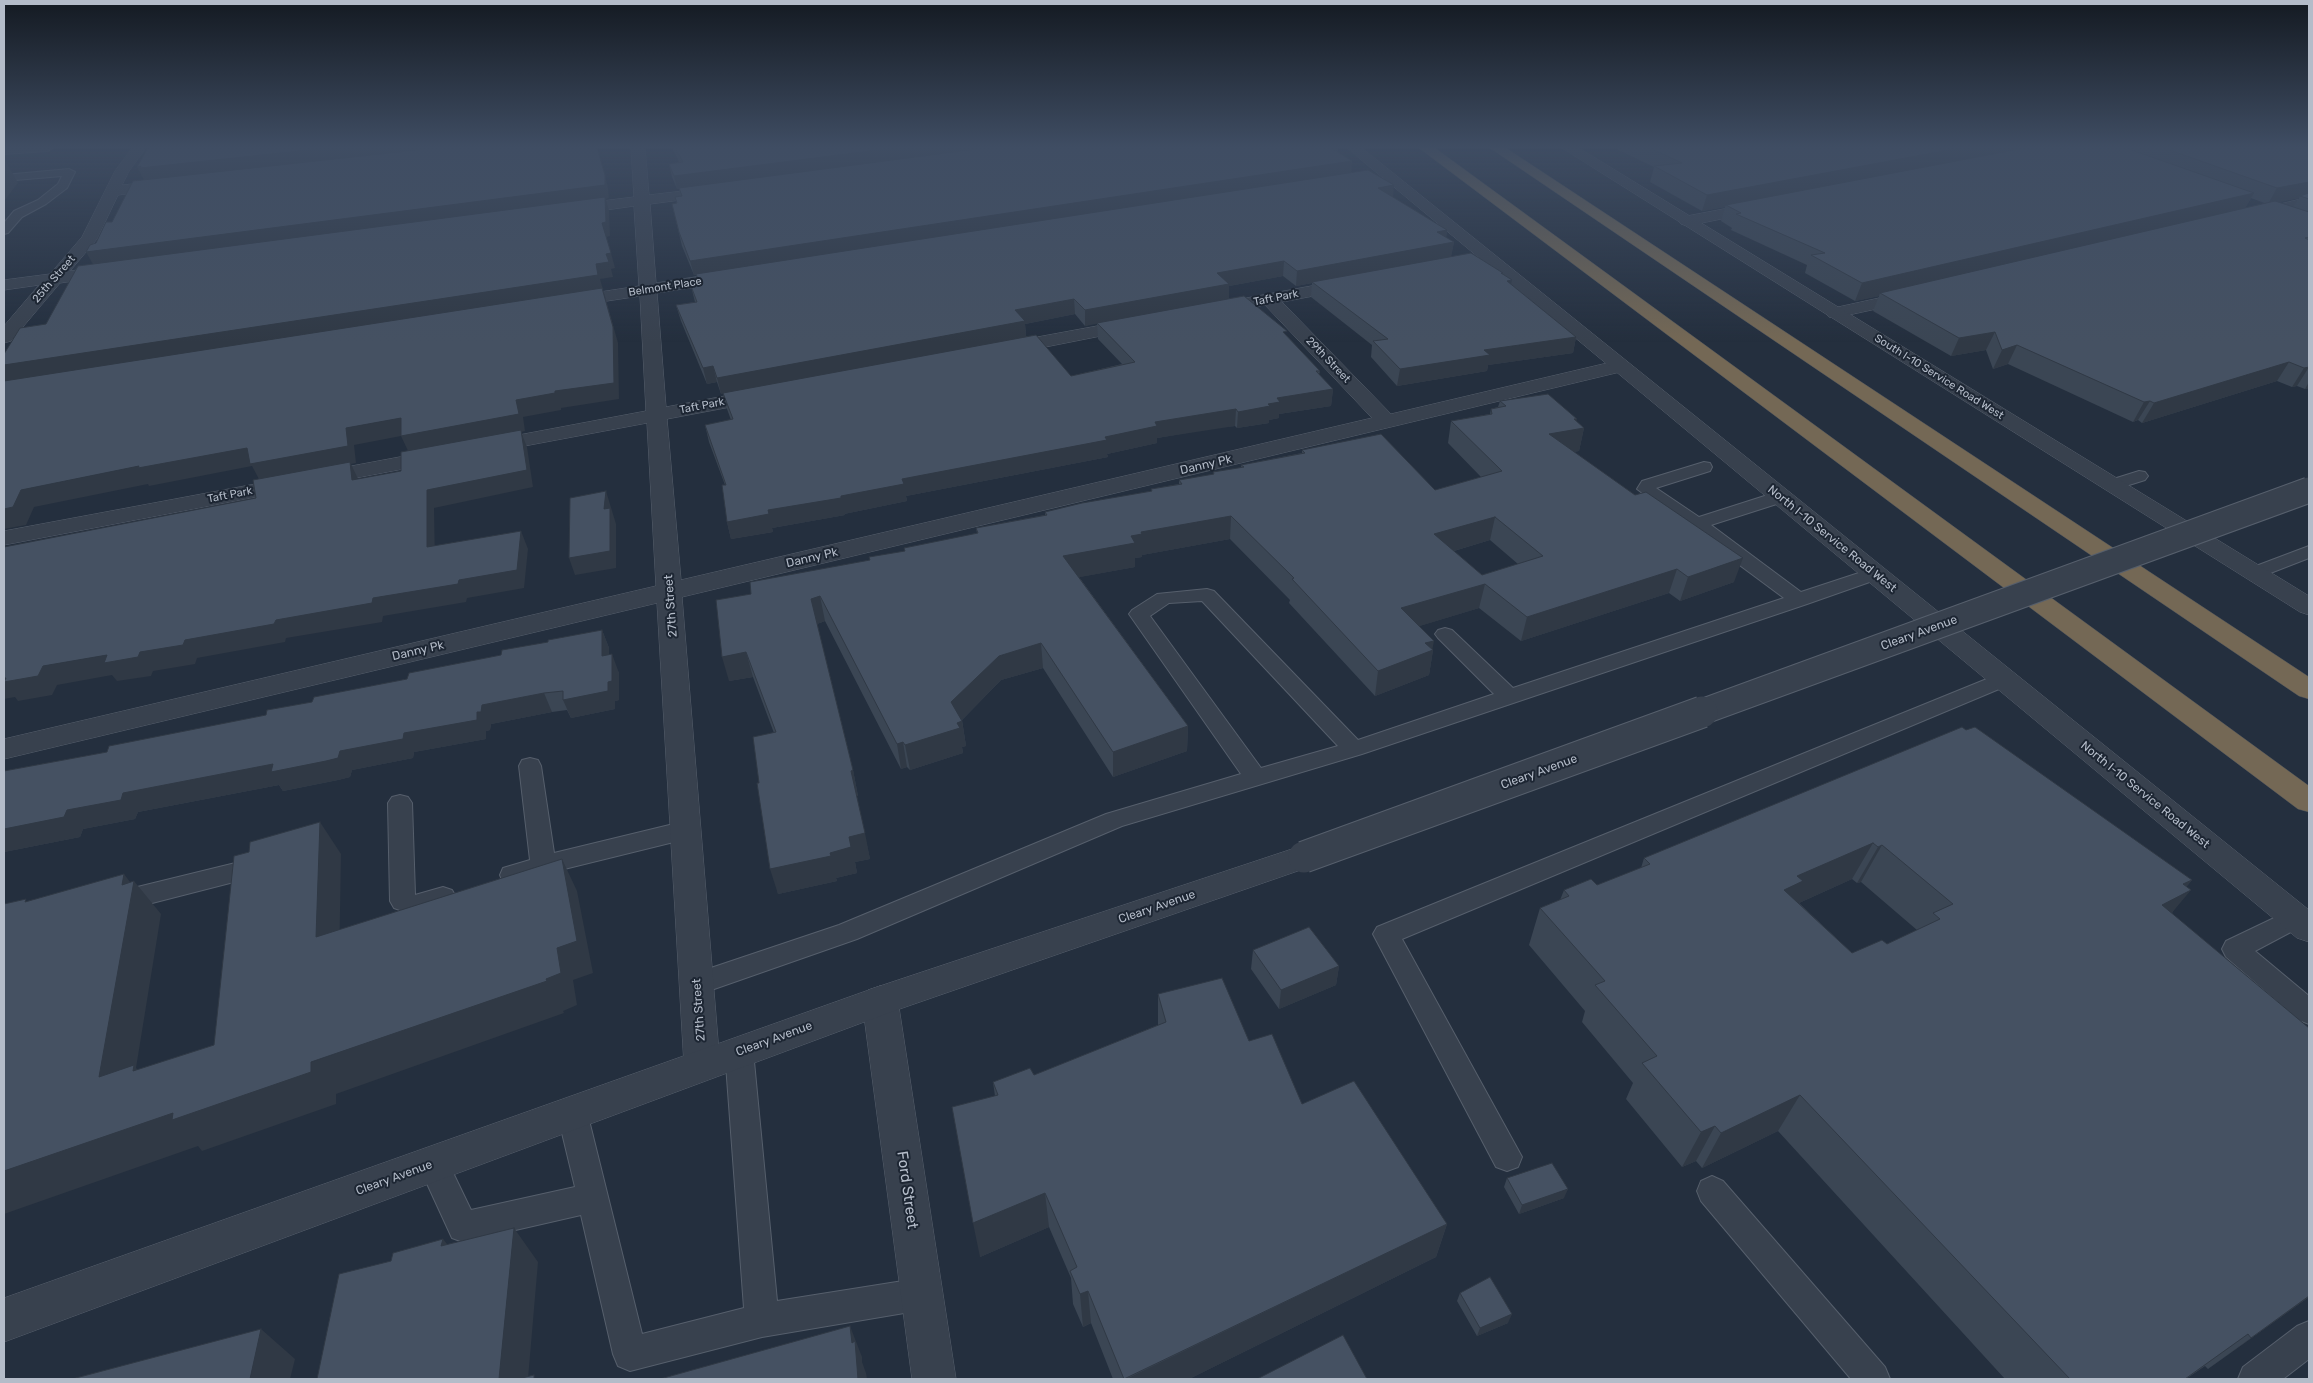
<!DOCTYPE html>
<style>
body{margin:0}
#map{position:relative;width:2313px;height:1383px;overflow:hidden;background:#242f3e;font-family:Rubik,sans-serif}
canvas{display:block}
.frame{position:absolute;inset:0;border:5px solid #b4bcc9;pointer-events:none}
</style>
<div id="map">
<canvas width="2313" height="1383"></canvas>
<div class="frame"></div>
</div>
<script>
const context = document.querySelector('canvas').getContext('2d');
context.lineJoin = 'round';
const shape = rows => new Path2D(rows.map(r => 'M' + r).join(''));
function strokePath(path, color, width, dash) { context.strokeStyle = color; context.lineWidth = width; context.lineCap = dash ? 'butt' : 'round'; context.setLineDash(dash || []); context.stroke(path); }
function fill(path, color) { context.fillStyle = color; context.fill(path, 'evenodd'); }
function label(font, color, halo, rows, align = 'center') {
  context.font = font + ' Rubik,sans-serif'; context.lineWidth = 4; context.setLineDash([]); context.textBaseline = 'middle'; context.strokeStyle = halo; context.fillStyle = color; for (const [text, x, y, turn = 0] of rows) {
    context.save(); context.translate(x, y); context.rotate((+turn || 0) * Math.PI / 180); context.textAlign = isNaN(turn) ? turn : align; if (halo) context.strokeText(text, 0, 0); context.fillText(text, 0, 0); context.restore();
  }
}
const service = shape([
 [4,148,53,148,48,151,5,154,4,148],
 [69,169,75,172,67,188,46,204,22,217,8,233,4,234,4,223,14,211,38,200,58,184,62,176,4,181,4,175,69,169],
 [1704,462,1710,463,1712,467,1710,471,1656,488,1699,517,1774,493,1786,493,1789,497,1786,501,1711,525,1801,592,1874,568,1881,570,1883,574,1881,578,1807,604,1362,754,1122,826,857,939,697,995,687,992,684,984,687,976,839,925,1106,814,1241,774,1129,614,1132,610,1157,594,1207,589,1214,591,1358,740,1494,694,1438,638,1435,634,1438,630,1445,628,1452,630,1513,688,1784,598,1637,489,1642,481,1704,462],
 [1202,601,1338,746,1261,768,1150,616,1169,603,1202,601],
 [2139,471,2145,472,2148,476,2145,480,2113,490,2107,489,2104,485,2107,481,2139,471],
 [2309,546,2309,558,2255,579,2248,577,2246,573,2248,569,2309,546],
 [2004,672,2011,674,2015,679,2011,684,1402,939,1522,1157,1518,1167,1507,1171,1496,1167,1373,934,1377,927,2004,672],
 [530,758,538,760,541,766,554,853,686,821,694,824,698,830,694,836,686,839,544,874,512,885,503,882,500,875,503,868,530,860,519,766,522,760,530,758],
 [400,795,408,797,412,803,415,895,443,887,452,890,456,897,452,904,417,916,394,908,390,901,388,803,392,797,400,795],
 [260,857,269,859,272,866,269,873,117,912,108,909,104,902,108,895,117,892,260,857],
 [2295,908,2304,911,2308,918,2304,925,2255,951,2309,996,2309,1024,2299,1020,2226,957,2222,949,2226,941,2295,908],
 [739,1039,749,1042,753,1051,777,1301,922,1278,934,1282,938,1294,934,1306,922,1310,762,1337,630,1371,618,1366,613,1354,581,1215,463,1242,452,1238,418,1164,422,1154,433,1150,444,1154,471,1210,575,1187,557,1112,562,1103,572,1099,582,1103,587,1112,642,1334,744,1308,725,1051,729,1042,739,1039],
 [1712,1176,1723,1181,1885,1367,1890,1379,1851,1379,1701,1201,1697,1191,1701,1181,1712,1176],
 [2309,1321,2309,1359,2283,1379,2238,1379,2243,1367,2297,1326,2309,1321]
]);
const minor = shape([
 [132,148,146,148,129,171,122,185,165,181,172,185,165,189,118,195,97,239,70,271,108,266,114,267,116,271,114,275,108,276,60,283,11,341,4,343,4,326,39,285,4,290,4,280,50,274,82,237,115,171,132,148],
 [631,148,645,148,649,195,718,187,725,191,718,195,650,204,656,283,734,271,740,272,743,276,740,280,734,281,657,293,666,407,762,389,769,391,772,395,769,399,762,401,667,419,681,580,1372,418,1265,305,1214,314,1208,313,1205,309,1208,305,1214,304,1349,279,1355,280,1358,284,1355,288,1282,302,1391,414,1620,360,1627,362,1630,366,1627,370,1620,372,682,597,720,1065,715,1076,702,1081,689,1076,684,1065,657,603,4,759,4,739,656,586,647,423,487,453,479,452,476,447,479,442,487,441,646,411,640,296,567,307,561,306,558,302,561,298,567,297,639,286,634,206,570,215,565,213,562,210,565,207,570,205,634,197,631,148],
 [2309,197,2309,205,2252,220,2247,218,2244,215,2247,212,2309,197],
 [1760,202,1765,204,1768,207,1765,210,1687,226,1681,224,1679,221,1681,218,1687,216,1760,202],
 [1911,291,1917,292,1920,296,1917,300,1835,318,1829,317,1826,313,1829,309,1911,291],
 [1135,319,1141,320,1144,324,1141,328,1005,355,998,353,996,349,998,345,1005,343,1135,319],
 [437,450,445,451,448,456,445,461,4,545,4,531,437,450],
 [880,986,892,990,898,1001,956,1379,912,1379,862,1001,868,990,880,986]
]);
const tertiary = shape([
 [1347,148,1362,148,2309,910,2309,942,2297,938,1347,148],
 [1562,148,1579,148,2309,596,2309,615,2300,612,1562,148],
 [1304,845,1315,849,1320,857,1315,865,891,1012,4,1342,4,1298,880,986,1304,845]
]);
const motorway = shape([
 [1419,148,1435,148,2309,786,2309,812,2298,809,1419,148],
 [1490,148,1506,148,2309,677,2309,699,2299,696,1490,148]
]);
const tertiaryBridgeFar1 = shape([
 [1699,713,2309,490]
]);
const tertiaryBridge = shape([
 [1304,857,1702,712]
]);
const wall = shape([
 [672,148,1338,148,1337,152,1352,161,1351,172,1447,230,1446,238,1454,242,1451,256,1503,275,1512,280,1511,285,1576,337,1573,353,1488,365,1487,371,1397,386,1371,357,1372,345,1311,297,1312,283,1296,286,1283,276,1229,286,1229,299,1287,336,1320,371,1319,375,1333,389,1331,406,1279,414,1279,418,1269,420,1269,423,1237,428,1235,426,1216,428,1157,438,1157,443,1107,454,1108,457,906,496,907,501,844,514,845,515,772,528,773,532,731,539,727,522,725,485,709,442,705,425,731,420,727,409,723,393,721,394,717,382,707,384,681,321,676,305,695,302,691,286,698,285,696,275,694,275,682,246,672,204,676,203,675,197,680,196,679,189,677,189,672,177,669,164,679,162],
 [1075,314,1085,326,1097,323,1098,339,1122,364,1071,376,1026,336,1025,324],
 [1618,148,2309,148,2309,388,2305,389,2297,386,2292,387,2277,381,2142,423,2138,420,2133,422,2008,364,1993,369,1986,350,1951,356,1873,311,1879,296,1855,301,1805,273,1807,265,1731,230,1732,228,1721,221,1725,207,1702,211,1650,182,1654,167,1618,150],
 [2251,198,2267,204,2245,208],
 [2299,198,2293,207,2278,202],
 [1500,401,1576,421,1584,428,1579,451,1573,452,1734,582,1680,601,1669,593,1521,641,1479,608,1419,626,1433,650,1429,675,1375,696,1289,603,1290,600,1230,539,1142,555,1142,557,1135,558,1135,567,1079,577,1188,726,1187,751,1113,777,1043,668,1001,680,962,720,966,746,962,747,963,753,910,770,907,767,901,769,825,621,817,624,853,770,858,796,856,796,870,859,855,862,857,873,836,878,837,881,778,894,759,783,774,733,753,677,729,681,751,594,870,560,977,533,976,528,1045,515,1045,512,1151,491,1151,489,1179,484,1179,480,1213,475,1213,472,1241,468,1241,465,1302,453,1302,450,1435,490,1481,477,1448,443,1451,421,1490,414,1491,409,1498,407],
 [1490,540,1518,564,1482,575,1454,551],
 [602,630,609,648,609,654,619,673,619,700,615,701,615,709,571,718,567,710,552,712,491,724,490,730,486,731,486,739,414,752,413,758,352,770,350,777,338,780,283,791,279,785,138,812,135,819,83,829,80,837,4,852,4,771,107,752,266,715,501,655,548,642],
 [1966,730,2192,880,2186,887,2172,913,2309,1297,2208,1369,2205,1366,2186,1379,2005,1379,1778,1131,1702,1168,1696,1161,1682,1167,1626,1099,1633,1083,1582,1022,1585,1011,1529,945,1540,908,1560,900,1564,890,1597,885,1641,868,1644,858],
 [1852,879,1857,883,1861,882,1917,930,1887,944,1852,953,1799,903],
 [1253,950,1339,966,1336,985,1279,1009,1251,969],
 [1158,994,1249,1041,1302,1104,1447,1224,1436,1257,1189,1379,1113,1379,1091,1323,1083,1327,1073,1304,1071,1278,1049,1227,980,1257,995,1096,993,1082,1034,1075,1158,1025],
 [1507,1178,1564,1198,1519,1214,1504,1187],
 [1460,1293,1508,1323,1477,1336,1457,1301]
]);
const shadedWall = shape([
 [327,148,446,148,144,180,137,167],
 [893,148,989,148,677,189,674,176],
 [1328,148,1338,148,1337,157],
 [1959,148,2034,148,1726,205,1725,207,1702,211,1707,195],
 [4,158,18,183,4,201],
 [1352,161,1351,173,694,275,690,261],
 [605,175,608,188,609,198,606,199,609,211,610,236,606,237,602,223,94,266,86,252],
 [2309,182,2309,196,2300,196,2299,198,2268,204,2277,188],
 [1394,185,1393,199,1378,188],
 [2254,193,2244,210,1880,293,1879,296,1855,301,1862,283],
 [1447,230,1445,244,1454,242,1451,257,1312,282,1312,283,1296,286,1297,271,1437,232],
 [611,253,615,268,611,269,613,277,600,279,618,343,619,399,561,408,561,410,523,417,525,431,521,432,527,447,533,487,434,508,435,565,427,547,409,453,401,436,354,445,356,463,351,464,358,479,361,497,260,481,252,466,149,486,148,484,34,507,26,525,4,529,4,509,21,490,139,466,401,418,519,414,7,383,4,378,4,365,596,264,606,254],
 [1284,261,1283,276,1229,286,1229,299,1085,326,1085,310,1217,273],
 [1512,280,1509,295,1507,281],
 [1074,299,1075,314,1025,324,1026,337,721,394,717,378,1015,310],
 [1995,332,1986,350,1951,356,1959,338],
 [1576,337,1573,353,1488,365,1487,371,1397,386,1400,369,1484,350],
 [2017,345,2008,364,1993,369,2002,350],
 [2289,362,2277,381,2142,423,2154,403],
 [713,366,717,382,707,384,703,368],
 [2309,367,2297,386,2292,387,2304,368],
 [2309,382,2309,388,2305,389],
 [1333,389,1331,406,1279,414,1279,418,1269,420,1269,423,1237,428,1238,412,1268,404,1277,398],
 [2150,401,2138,420,2133,422,2144,402],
 [1236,409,1235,426,1157,438,1157,443,1107,454,1108,457,906,496,907,501,844,514,845,515,772,528,773,532,731,539,727,522,768,510,841,496,902,479,1105,437,1155,422],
 [1574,419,1577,419,1574,430,1584,428,1579,451,1544,457,1549,434],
 [606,491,616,524,616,568,575,575,569,558,604,509],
 [1231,516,1230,539,1142,555,1142,557,1135,558,1135,567,1064,580,1063,556,1141,532],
 [1495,517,1490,540,1430,558,1434,534],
 [521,531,528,549,524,588,467,598,466,602,383,616,382,622,286,638,285,642,197,658,195,664,153,671,151,676,117,681,112,675,57,685,52,695,18,701,15,697,4,699,4,678,43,666,107,655,140,652,185,640,373,598,459,580],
 [1743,558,1734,582,1680,601,1688,577],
 [1677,569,1669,593,1521,641,1527,617],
 [1485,584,1479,608,1397,633,1401,608],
 [820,596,825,621,817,624,811,599],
 [602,630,609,648,609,674,602,656],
 [1434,641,1432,651,1433,650,1429,675,1375,696,1378,671,1425,643],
 [1041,643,1043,668,1001,680,960,722,962,721,966,746,962,747,963,753,910,770,905,745,951,702,999,656],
 [746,652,753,677,729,681,722,657],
 [612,654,619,673,619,700,615,701,615,709,571,718,563,700,608,682],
 [544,693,552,712,491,724,490,730,486,731,486,739,414,752,413,758,352,770,350,777,338,780,283,791,279,785,138,812,135,819,83,829,80,837,4,852,4,829,123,793,340,751,477,712,482,705],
 [1188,726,1187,751,1113,777,1113,752],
 [903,742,907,767,901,769,897,744],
 [853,770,858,796,856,796,851,771],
 [320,822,341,854,339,969,316,937],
 [865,833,870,859,855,862,857,873,836,878,837,881,778,894,770,869,830,853,849,837],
 [1873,843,1852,879,1790,907,1784,890,1797,876],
 [1882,845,1861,882,1857,883,1878,847],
 [562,859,577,891,593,973,573,980,577,1005,563,1011,564,1013,336,1094,336,1104,202,1151,198,1146,4,1214,4,1171,546,979,557,948],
 [124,874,133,886,134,881,161,914,136,1068,164,1097,99,1077,122,885],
 [2192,880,2178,897,2191,890,2160,927,2162,905,2183,884],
 [1339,966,1336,985,1279,1009,1281,990],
 [1800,1095,1778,1131,1702,1168,1721,1133],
 [1715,1126,1696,1161,1682,1167,1701,1132],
 [1568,1189,1564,1198,1519,1214,1522,1205],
 [1045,1193,1049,1227,980,1257,973,1223],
 [1447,1224,1436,1257,1189,1379,1126,1379],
 [514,1228,538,1262,528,1379,499,1379],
 [443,1239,470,1273,441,1246],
 [1088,1291,1091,1323,1083,1327,1080,1294],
 [2309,1296,2309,1297,2208,1369,2251,1338],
 [1512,1314,1508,1323,1477,1336,1480,1328],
 [850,1326,862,1357,862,1362,866,1373,867,1379,858,1379,852,1343],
 [261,1329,295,1359,290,1379,250,1379]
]);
const building = shape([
 [148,148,327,148,140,168,141,166,137,167,148,148],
 [435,148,597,148,605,175,605,185,86,252,90,245,96,243,106,222,112,222,133,181,435,148],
 [675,148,893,148,674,176,669,164,683,162,675,148],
 [984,148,1331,148,1352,161,690,261,679,232,672,204,677,203,675,197,682,196,679,188,984,148],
 [1650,148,1959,148,1707,195,1654,166,1682,163,1650,148],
 [2024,148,2126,148,2254,193,1862,283,1811,255,1825,253,1736,214,1741,213,1726,205,2024,148],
 [2164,148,2309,148,2309,182,2277,188,2164,148],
 [1368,170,1394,185,1378,188,1447,230,1437,232,1454,242,1297,271,1284,261,1217,273,1229,284,1085,310,1074,299,1015,310,1025,321,717,378,713,366,703,368,676,305,697,302,691,286,700,284,696,274,1368,170],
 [2309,193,2309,199,2300,196,2309,193],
 [605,197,606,222,602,223,611,253,606,254,609,262,596,264,598,275,4,365,4,354,20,328,46,324,78,266,605,197],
 [2275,201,2309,212,2309,237,2305,238,2309,240,2309,367,2304,368,2289,362,2154,403,2150,401,2144,402,2017,345,2002,350,1995,332,1959,338,1880,293,2275,201],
 [1471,253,1503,273,1501,273,1512,280,1507,281,1576,337,1484,350,1490,355,1400,369,1373,341,1388,339,1312,282,1471,253],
 [602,288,613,327,614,383,555,391,555,393,516,400,519,414,401,436,401,418,346,428,348,446,250,464,247,448,138,468,139,466,21,490,13,507,4,509,4,381,602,288],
 [1244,296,1287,331,1283,332,1320,371,1316,371,1333,389,1277,398,1280,402,1268,404,1270,406,1238,412,1236,409,1217,412,1155,422,1157,426,1105,437,1107,440,902,479,904,484,841,496,841,498,768,510,769,514,727,522,722,485,726,485,705,425,733,419,723,393,1036,335,1071,376,1135,362,1097,323,1244,296],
 [1548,394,1577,419,1574,419,1584,428,1549,434,1635,495,1646,492,1743,558,1688,577,1677,569,1527,617,1485,584,1401,608,1434,641,1425,643,1433,650,1378,671,1292,579,1294,578,1231,516,1141,532,1142,534,1131,536,1135,543,1063,556,1188,726,1113,752,1041,643,999,656,951,702,962,721,957,723,960,728,905,745,903,742,897,744,820,596,811,599,853,770,851,771,865,833,849,837,851,847,830,853,831,856,770,869,757,783,759,783,753,737,776,732,746,652,722,657,716,600,751,594,750,582,870,560,869,557,905,551,904,548,978,533,976,528,1047,515,1045,512,1082,503,1152,491,1151,489,1182,484,1179,480,1214,474,1213,472,1244,467,1241,465,1305,453,1302,450,1381,434,1435,490,1502,471,1451,421,1492,414,1491,409,1506,406,1500,401,1548,394],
 [1495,517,1543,556,1482,575,1434,534,1495,517],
 [521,430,527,470,427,490,427,547,521,531,517,570,459,580,458,584,373,598,372,603,276,620,274,624,185,640,183,645,140,652,138,657,104,663,107,655,43,666,38,676,4,682,6,678,4,678,4,547,256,498,253,480,350,462,352,480,401,471,401,452,521,430],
 [606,491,604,509,610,508,610,551,569,558,570,498,606,491],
 [602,630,602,656,612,654,612,681,608,682,608,691,563,700,563,691,544,693,482,705,481,712,477,712,477,720,404,733,403,739,340,751,338,758,326,761,271,772,273,764,123,793,121,800,67,810,64,817,4,829,4,771,107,752,109,746,266,715,267,710,312,702,314,697,407,679,409,673,501,655,502,650,548,642,548,640,602,630],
 [1962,727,1966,730,1975,727,2192,880,2183,884,2191,890,2162,905,2309,1028,2309,1296,2251,1338,2248,1334,2185,1379,2070,1379,1800,1095,1721,1133,1715,1126,1701,1132,1642,1063,1657,1056,1595,985,1605,981,1540,908,1569,896,1564,890,1591,879,1597,885,1650,864,1644,858,1962,727],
 [1873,843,1878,847,1882,845,1953,904,1933,913,1940,919,1887,944,1882,940,1852,953,1784,890,1803,881,1797,876,1873,843],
 [320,822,316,937,562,859,577,941,557,948,561,973,546,979,547,981,311,1062,311,1072,172,1120,173,1113,4,1171,4,904,26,899,25,902,124,874,122,885,134,881,99,1077,134,1065,133,1071,214,1045,234,856,249,852,250,842,320,822],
 [1309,927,1339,966,1281,990,1253,950,1309,927],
 [1222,978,1249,1041,1272,1034,1302,1104,1354,1081,1447,1224,1124,1379,1088,1291,1080,1294,1070,1271,1077,1267,1045,1193,973,1223,952,1107,998,1095,993,1082,1030,1068,1034,1075,1166,1022,1158,994,1222,978],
 [1552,1163,1568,1189,1522,1205,1507,1178,1552,1163],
 [514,1228,499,1379,317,1379,339,1274,391,1261,393,1253,443,1239,441,1246,514,1228],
 [1490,1277,1512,1314,1480,1328,1460,1293,1490,1277],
 [850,1326,852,1343,855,1341,858,1379,660,1379,850,1326],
 [261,1329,250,1379,72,1379,261,1329],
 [1343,1335,1367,1379,1257,1379,1343,1335],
 [534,1375,534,1379,518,1379,534,1375]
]);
const farStreetnames = [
 ["25th Street",54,279,-49],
 ["Belmont Place",665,287,-9],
 ["Taft Park",1276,298,-11],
 ["29th Street",1328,360,46],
 ["South I-10 Service Road West",1939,377,32],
 ["Taft Park",702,406,-11],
 ["Taft Park",230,495,-11]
];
const streetNames = [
 ["Danny Pk",1206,465,-13],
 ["North I-10 Service Road West",1832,539,39],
 ["Danny Pk",812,558,-13],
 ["27th Street",671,606,-94],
 ["Cleary Avenue",1919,633,-20],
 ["Danny Pk",418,651,-13],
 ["Cleary Avenue",1539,772,-20],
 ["North I-10 Service Road West",2145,795,39],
 ["Cleary Avenue",1157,907,-19],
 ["27th Street",699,1010,-94],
 ["Cleary Avenue",774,1039,-20],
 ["Cleary Avenue",394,1178,-20]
];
const nearStreetnames = [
 ["Ford Street",907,1190,82]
];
strokePath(service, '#565f6c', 2);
strokePath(minor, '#565f6c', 1);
strokePath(tertiary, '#565f6c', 1);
strokePath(motorway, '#434c59', 1);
fill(service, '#38414e');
fill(minor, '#38414e');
fill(tertiary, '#38414e');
fill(motorway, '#746855');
strokePath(tertiaryBridgeFar1, '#565f6c', 27, []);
strokePath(tertiaryBridge, '#565f6c', 33, []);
strokePath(tertiaryBridgeFar1, '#38414e', 25);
strokePath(tertiaryBridge, '#38414e', 31);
fill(wall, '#3b4654');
fill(shadedWall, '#303945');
fill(building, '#455162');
strokePath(building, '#303945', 1);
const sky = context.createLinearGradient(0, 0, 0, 342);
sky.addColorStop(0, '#141a22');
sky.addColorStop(0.43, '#3f4d63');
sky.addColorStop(1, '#3f4d6300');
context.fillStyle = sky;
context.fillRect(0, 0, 2313, 342);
label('11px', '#b4bcc9', '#1d2633', farStreetnames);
label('12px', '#b4bcc9', '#1d2633', streetNames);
label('15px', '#b4bcc9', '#1d2633', nearStreetnames);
</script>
